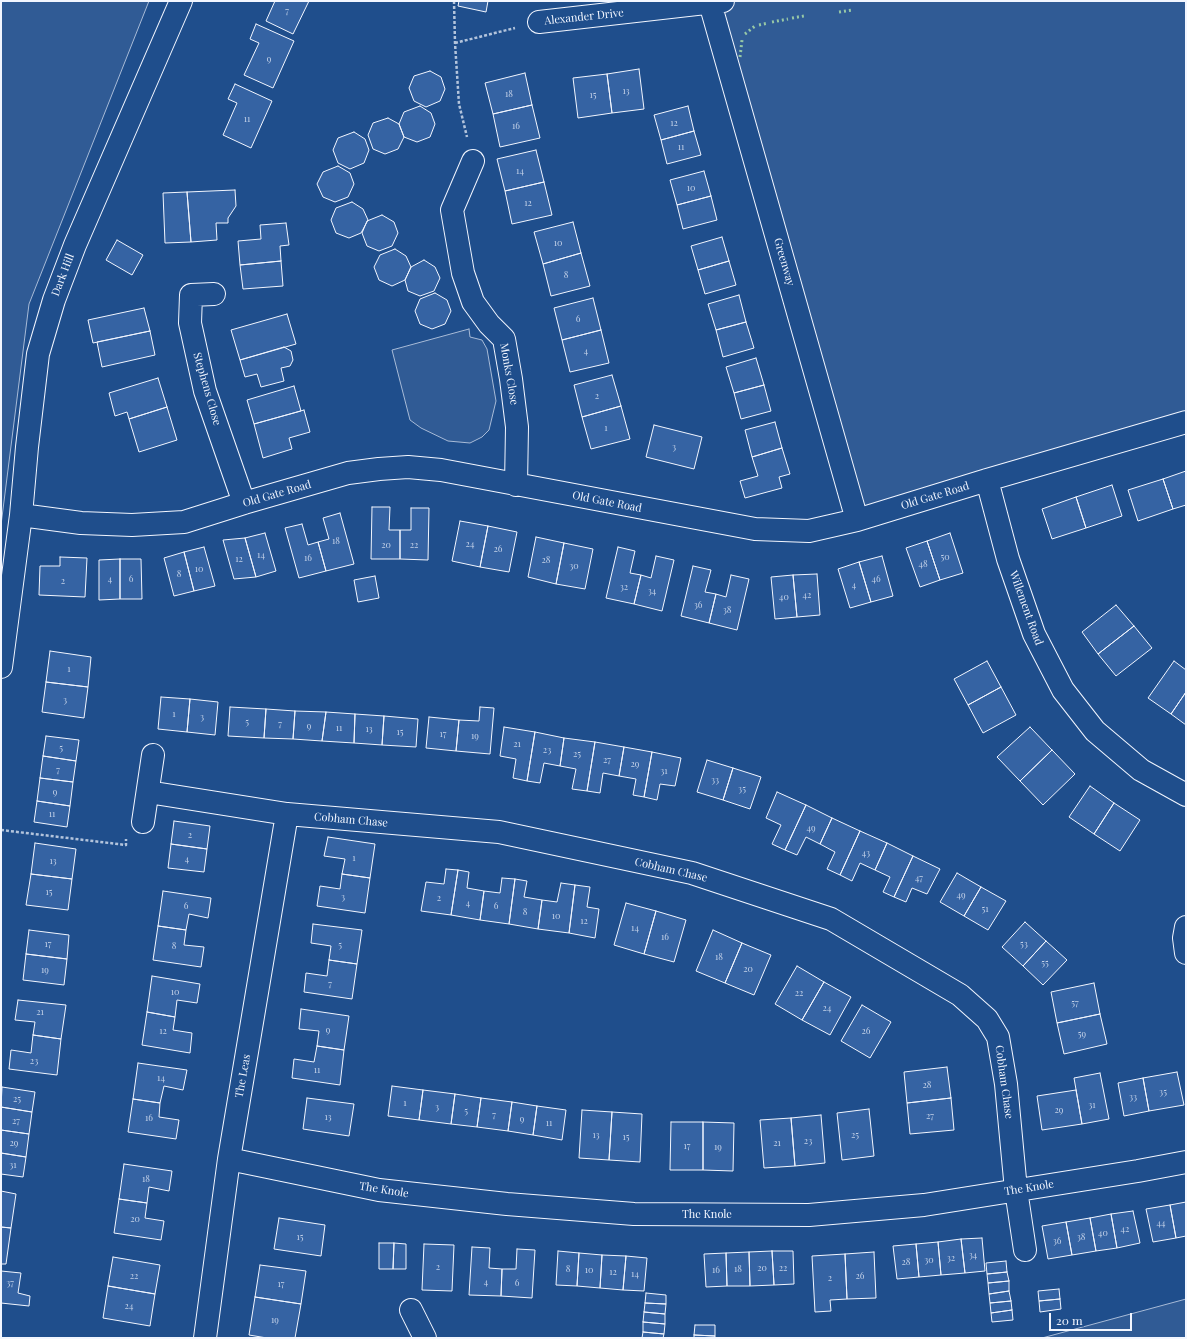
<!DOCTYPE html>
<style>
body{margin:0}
#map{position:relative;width:1187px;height:1339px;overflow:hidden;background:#1f4e8c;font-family:"Playfair Display",serif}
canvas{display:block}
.frame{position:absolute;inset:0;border:2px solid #f2f6ff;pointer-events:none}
.scale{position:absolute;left:1049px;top:1313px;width:83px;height:18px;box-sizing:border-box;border:2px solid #f2f6ff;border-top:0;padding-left:5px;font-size:12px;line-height:14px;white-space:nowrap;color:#f2f6ff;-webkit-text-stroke:3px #1f4e8c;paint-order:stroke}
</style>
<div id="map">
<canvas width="1187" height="1339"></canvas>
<div class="frame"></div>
<div class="scale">20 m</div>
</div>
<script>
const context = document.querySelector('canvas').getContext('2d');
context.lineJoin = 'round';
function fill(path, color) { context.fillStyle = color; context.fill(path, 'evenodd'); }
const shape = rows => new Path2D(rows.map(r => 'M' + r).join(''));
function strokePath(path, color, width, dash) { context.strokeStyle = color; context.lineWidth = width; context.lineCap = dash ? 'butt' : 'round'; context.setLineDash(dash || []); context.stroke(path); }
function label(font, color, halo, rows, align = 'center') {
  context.font = font + ' "Playfair Display",serif'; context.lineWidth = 3; context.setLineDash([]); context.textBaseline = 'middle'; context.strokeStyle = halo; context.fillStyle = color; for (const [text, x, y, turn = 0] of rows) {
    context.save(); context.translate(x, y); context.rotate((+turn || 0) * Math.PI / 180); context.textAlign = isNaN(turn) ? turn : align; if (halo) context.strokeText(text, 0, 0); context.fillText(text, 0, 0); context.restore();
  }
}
const built = shape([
 [1,1,149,1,29,304,1,525,1,1],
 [728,1,1186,1,1186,422,857,520,710,3,728,1],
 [469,329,470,337,482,340,487,349,496,401,489,430,482,437,470,443,448,441,421,428,410,420,392,350,469,329],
 [1186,1299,1186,1338,1042,1338,1186,1299]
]);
const building = shape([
 [275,1,309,1,293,34,266,21,275,1],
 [459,1,488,1,486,12,458,6,459,1],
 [256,24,294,41,273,88,244,75,259,43,250,39,256,24],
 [639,69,644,109,612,113,607,74,639,69],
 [430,71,441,77,445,89,440,101,426,107,414,101,409,88,414,76,430,71],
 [525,73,532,105,493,114,485,83,525,73],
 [607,74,612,113,578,118,573,78,607,74],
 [235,84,272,101,251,148,223,135,237,103,228,99,235,84],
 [532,105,540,138,500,147,493,114,532,105],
 [420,106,431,113,435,124,430,137,417,142,404,137,399,124,404,112,420,106],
 [688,106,694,131,661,140,654,115,688,106],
 [388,118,399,124,404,137,398,149,385,154,373,149,368,135,373,123,388,118],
 [694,131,701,155,667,164,661,140,694,131],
 [354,132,365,139,369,150,364,163,350,169,338,163,333,150,338,138,354,132],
 [536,150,544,182,505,191,497,159,536,150],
 [338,166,350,173,354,184,348,197,335,202,323,197,317,184,323,172,338,166],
 [704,171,711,196,677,205,670,180,704,171],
 [544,182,552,215,512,224,505,191,544,182],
 [235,190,236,206,228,218,228,223,216,223,217,240,191,242,187,192,235,190],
 [187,192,191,242,165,243,163,193,187,192],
 [711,196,717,220,683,229,677,205,711,196],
 [352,202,363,209,368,220,361,233,349,238,336,233,331,220,336,208,352,202],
 [382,215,394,222,398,233,392,246,379,251,367,246,362,233,367,221,382,215],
 [573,222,581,253,543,264,534,232,573,222],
 [286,223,289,245,280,246,281,261,240,265,238,241,261,239,260,225,286,223],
 [722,237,729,261,698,270,691,246,722,237],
 [117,240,143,255,132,275,106,260,117,240],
 [395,249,406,256,411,267,405,280,392,286,379,280,374,267,380,255,395,249],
 [581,253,590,286,551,296,543,264,581,253],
 [424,260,435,267,440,278,434,291,420,296,408,291,405,280,411,267,424,260],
 [281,261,283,286,243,289,240,265,281,261],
 [729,261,736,285,705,294,698,270,729,261],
 [435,293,447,300,451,311,445,324,432,329,420,324,415,311,420,299,435,293],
 [739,295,746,322,716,330,708,304,739,295],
 [593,298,601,330,562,340,554,308,593,298],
 [144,308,150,331,93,343,88,320,144,308],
 [287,314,296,344,240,360,231,330,287,314],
 [746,322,754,348,723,357,716,330,746,322],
 [601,330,609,363,570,372,562,340,601,330],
 [150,331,155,355,102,367,97,342,150,331],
 [284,347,291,351,293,360,290,366,281,368,284,381,261,387,257,374,245,377,240,360,284,347],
 [756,358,764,385,734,393,726,367,756,358],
 [612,375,621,406,582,417,574,385,612,375],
 [158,378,167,407,129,419,127,412,115,416,109,393,158,378],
 [764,385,771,411,741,419,734,393,764,385],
 [294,386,301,411,254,424,247,400,294,386],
 [621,406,630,439,591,449,582,417,621,406],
 [167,407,177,440,139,452,129,419,167,407],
 [304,410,310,432,289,438,292,449,263,458,254,424,304,410],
 [775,422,782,448,752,457,745,430,775,422],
 [654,425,702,437,694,469,646,457,654,425],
 [782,448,790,474,779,477,782,488,745,498,740,481,758,476,752,457,782,448],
 [1186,471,1186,505,1173,509,1163,479,1186,471],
 [1163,479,1173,509,1138,521,1128,490,1163,479],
 [1112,485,1122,516,1086,528,1076,497,1112,485],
 [1076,497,1086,528,1052,539,1042,509,1076,497],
 [372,507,390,507,389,530,400,530,400,559,371,559,372,507],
 [411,508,429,508,428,560,400,559,400,530,411,530,411,508],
 [340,513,354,564,326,571,318,542,329,539,323,518,340,513],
 [460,521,488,526,480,567,452,561,460,521],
 [302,524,308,545,318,542,326,571,299,578,285,528,302,524],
 [488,526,517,532,509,572,480,567,488,526],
 [265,533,276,571,256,577,245,538,265,533],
 [950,533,963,573,940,580,927,541,950,533],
 [536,537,564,543,556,584,528,577,536,537],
 [245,538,256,577,234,579,223,540,245,538],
 [927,541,940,580,920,587,906,548,927,541],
 [564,543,593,549,585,589,556,584,564,543],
 [204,547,215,586,194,591,184,552,204,547],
 [618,547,635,551,630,573,641,575,634,604,606,598,618,547],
 [184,552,194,591,174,596,164,558,184,552],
 [656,556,674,560,662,611,634,604,641,575,651,578,656,556],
 [882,556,893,596,871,602,859,562,882,556],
 [60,557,87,558,85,597,39,595,40,566,60,566,60,557],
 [120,559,141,559,142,599,120,599,120,559],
 [120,559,120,599,99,600,99,560,120,559],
 [859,562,871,602,850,608,838,569,859,562],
 [693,566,711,570,705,592,716,594,709,623,681,616,693,566],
 [817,574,820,615,797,617,793,575,817,574],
 [731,575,749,579,737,630,709,623,716,594,726,597,731,575],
 [793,575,797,617,775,619,771,577,793,575],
 [375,576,379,598,358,602,354,580,375,576],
 [1116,605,1134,626,1098,654,1082,632,1116,605],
 [1134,626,1152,648,1116,676,1098,654,1134,626],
 [50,651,91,657,88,687,46,682,50,651],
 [987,661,1001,687,968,705,954,679,987,661],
 [1174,661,1186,670,1186,692,1171,714,1148,698,1174,661],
 [46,682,88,687,84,718,42,712,46,682],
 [1001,687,1016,715,983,733,968,705,1001,687],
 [1186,692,1186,725,1171,714,1186,692],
 [161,697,190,699,187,732,158,729,161,697],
 [190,699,218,702,215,735,187,732,190,699],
 [230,707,266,709,264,738,228,736,230,707],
 [480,707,494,708,490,754,456,751,459,720,479,721,480,707],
 [266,709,295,711,293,739,264,738,266,709],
 [295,711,326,712,322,741,293,739,295,711],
 [326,712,355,714,354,743,322,741,326,712],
 [355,714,384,716,382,745,354,743,355,714],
 [384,716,418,719,416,747,382,745,384,716],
 [429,717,459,720,456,751,426,748,429,717],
 [504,727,535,732,527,781,513,778,516,759,500,756,504,727],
 [1030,727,1052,750,1020,781,997,757,1030,727],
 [535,732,564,738,560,766,544,763,540,783,527,781,535,732],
 [46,736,79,740,76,761,43,756,46,736],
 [564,738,595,742,587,791,572,789,576,769,560,766,564,738],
 [595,742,624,747,619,776,603,773,600,793,587,791,595,742],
 [624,747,652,752,644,797,633,795,636,779,619,776,624,747],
 [1052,750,1075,774,1043,805,1020,781,1052,750],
 [652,752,681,758,675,786,660,784,657,800,644,797,652,752],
 [43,756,76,761,73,782,40,778,43,756],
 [707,760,733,768,723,800,697,792,707,760],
 [733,768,761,777,750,809,723,800,733,768],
 [40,778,73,782,70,806,37,801,40,778],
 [1090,786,1114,803,1094,834,1069,817,1090,786],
 [777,792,806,805,785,850,772,844,781,825,766,818,777,792],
 [37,801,70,806,67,827,34,822,37,801],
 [1114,803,1140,820,1120,851,1094,834,1114,803],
 [806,805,832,818,820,844,806,837,797,855,785,850,806,805],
 [832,818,860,831,840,875,827,869,835,852,820,844,832,818],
 [174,821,210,826,207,849,171,844,174,821],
 [860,831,887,843,875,870,860,863,852,881,840,875,860,831],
 [328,837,375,844,370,878,342,874,345,859,324,856,328,837],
 [35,843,76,849,72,879,31,874,35,843],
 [887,843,913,856,894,897,883,892,890,877,875,870,887,843],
 [171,844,207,849,204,872,168,868,171,844],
 [913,856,940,869,927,894,912,888,906,902,894,897,913,856],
 [446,869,458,870,451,915,421,911,426,882,444,884,446,869],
 [458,870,469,872,467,888,484,891,480,920,451,915,458,870],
 [957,873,981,887,964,916,940,902,957,873],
 [31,874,72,879,68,910,26,905,31,874],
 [342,874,370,878,365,913,317,906,320,886,340,889,342,874],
 [502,878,515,879,509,924,480,920,484,891,500,893,502,878],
 [515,879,527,881,524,897,542,900,538,929,509,924,515,879],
 [561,883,575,885,569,933,538,929,542,900,557,902,561,883],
 [575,885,590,887,587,907,599,909,595,938,569,933,575,885],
 [981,887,1006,901,988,930,964,916,981,887],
 [163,891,211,898,208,918,189,914,186,930,158,926,163,891],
 [626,903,656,911,644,954,614,945,626,903],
 [656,911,686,920,674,962,644,954,656,911],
 [1025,922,1046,941,1023,966,1002,947,1025,922],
 [313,924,362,930,357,964,329,960,331,946,311,943,313,924],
 [158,926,186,930,184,945,204,947,201,967,153,960,158,926],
 [29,930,69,935,67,959,26,954,29,930],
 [713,930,742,943,725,983,696,971,713,930],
 [1046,941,1067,960,1043,985,1023,966,1046,941],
 [742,943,771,955,754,995,725,983,742,943],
 [26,954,67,959,64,985,23,980,26,954],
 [329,960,357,964,352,999,304,992,306,973,327,976,329,960],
 [797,966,824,982,802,1020,775,1004,797,966],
 [152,976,200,984,197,1003,177,1000,175,1017,147,1012,152,976],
 [824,982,851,997,830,1035,802,1020,824,982],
 [1094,983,1100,1014,1057,1023,1051,992,1094,983],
 [18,1000,66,1005,61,1039,33,1035,35,1022,15,1020,18,1000],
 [862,1005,891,1022,870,1058,841,1041,862,1005],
 [301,1009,349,1016,344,1050,317,1046,319,1031,299,1029,301,1009],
 [147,1012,175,1017,173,1030,192,1033,190,1053,142,1045,147,1012],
 [1100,1014,1107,1044,1064,1054,1057,1023,1100,1014],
 [33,1035,61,1039,57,1075,9,1069,11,1050,31,1053,33,1035],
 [317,1046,344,1050,340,1085,292,1078,294,1059,314,1062,317,1046],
 [138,1063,187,1070,183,1090,164,1086,160,1103,133,1099,138,1063],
 [947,1067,951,1098,907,1103,904,1072,947,1067],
 [1177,1072,1184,1105,1149,1111,1143,1078,1177,1072],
 [1100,1073,1109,1119,1082,1124,1074,1078,1100,1073],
 [1143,1078,1149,1111,1124,1116,1118,1083,1143,1078],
 [392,1086,423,1090,419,1120,388,1116,392,1086],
 [2,1087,35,1092,32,1112,1,1107,2,1087],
 [423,1090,455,1094,451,1124,419,1120,423,1090],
 [1076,1090,1082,1124,1042,1130,1037,1096,1076,1090],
 [455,1094,481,1098,477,1127,451,1124,455,1094],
 [307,1098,354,1104,349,1136,303,1129,307,1098],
 [481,1098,512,1102,508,1131,477,1127,481,1098],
 [951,1098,954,1130,910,1134,907,1103,951,1098],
 [133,1099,160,1103,159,1117,179,1120,176,1139,128,1132,133,1099],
 [512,1102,537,1106,533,1135,508,1131,512,1102],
 [537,1106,566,1110,562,1140,533,1135,537,1106],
 [1,1107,32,1112,29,1134,1,1130,1,1107],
 [869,1109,874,1156,842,1160,837,1113,869,1109],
 [582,1110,612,1112,609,1160,579,1158,582,1110],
 [612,1112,642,1114,640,1162,609,1160,612,1112],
 [821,1115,825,1163,795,1166,791,1118,821,1115],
 [791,1118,795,1166,764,1168,760,1120,791,1118],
 [671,1122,703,1122,703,1170,670,1170,671,1122],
 [703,1122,734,1123,733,1171,703,1170,703,1122],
 [1,1130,29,1134,26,1157,1,1153,1,1130],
 [1,1153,26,1157,23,1177,1,1174,1,1153],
 [124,1164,172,1171,169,1191,149,1187,147,1203,119,1199,124,1164],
 [1,1191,16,1194,11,1228,1,1227,1,1191],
 [119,1199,147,1203,145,1218,164,1221,161,1240,114,1233,119,1199],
 [1186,1202,1186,1236,1176,1238,1170,1205,1186,1202],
 [1170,1205,1176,1238,1153,1242,1146,1209,1170,1205],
 [1133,1211,1140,1243,1117,1248,1111,1214,1133,1211],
 [1111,1214,1117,1248,1096,1251,1090,1218,1111,1214],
 [279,1218,325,1225,321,1256,274,1249,279,1218],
 [1090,1218,1096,1251,1072,1255,1066,1222,1090,1218],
 [1066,1222,1072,1255,1048,1259,1042,1226,1066,1222],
 [1,1227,11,1228,6,1264,1,1264,1,1227],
 [982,1238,985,1271,965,1273,961,1239,982,1238],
 [961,1239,965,1273,941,1275,938,1242,961,1239],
 [938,1242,941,1275,919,1277,916,1244,938,1242],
 [379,1243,394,1243,393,1269,379,1269,379,1243],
 [394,1243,406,1244,406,1269,393,1269,394,1243],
 [424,1244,454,1245,452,1291,422,1290,424,1244],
 [916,1244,919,1277,897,1279,893,1246,916,1244],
 [472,1247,490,1248,489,1268,502,1269,501,1296,469,1295,472,1247],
 [517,1249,535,1250,532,1298,501,1296,502,1269,516,1269,517,1249],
 [558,1251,579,1253,577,1286,556,1285,558,1251],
 [772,1251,774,1285,750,1286,749,1252,772,1251],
 [772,1251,793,1251,794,1284,774,1285,772,1251],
 [749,1252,750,1286,727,1286,726,1253,749,1252],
 [874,1252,876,1298,847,1299,845,1254,874,1252],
 [579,1253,602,1255,600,1288,577,1286,579,1253],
 [726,1253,727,1286,706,1287,704,1254,726,1253],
 [845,1254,847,1299,830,1300,831,1311,815,1312,812,1256,845,1254],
 [602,1255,626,1256,623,1290,600,1288,602,1255],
 [626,1256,647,1258,644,1291,623,1290,626,1256],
 [113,1257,160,1265,155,1294,108,1286,113,1257],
 [1006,1261,1007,1272,987,1274,986,1263,1006,1261],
 [260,1265,306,1271,301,1304,255,1297,260,1265],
 [1,1271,21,1273,18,1293,30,1296,29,1306,1,1303,1,1271],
 [1007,1272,1009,1281,988,1283,987,1274,1007,1272],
 [1009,1281,1009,1291,989,1294,988,1283,1009,1281],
 [108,1286,155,1294,150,1326,103,1318,108,1286],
 [1059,1289,1060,1299,1039,1301,1038,1291,1059,1289],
 [1009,1291,1011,1301,990,1303,989,1294,1009,1291],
 [646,1293,666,1295,666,1304,645,1303,646,1293],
 [255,1297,301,1304,295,1338,267,1338,249,1335,255,1297],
 [1060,1299,1061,1309,1040,1312,1039,1301,1060,1299],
 [1011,1301,1012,1310,991,1313,990,1303,1011,1301],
 [645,1303,666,1304,665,1314,644,1312,645,1303],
 [1012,1310,1013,1320,992,1322,991,1313,1012,1310],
 [644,1312,665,1314,665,1324,643,1322,644,1312],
 [643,1322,665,1324,664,1334,643,1332,643,1322],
 [695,1325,715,1325,715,1336,694,1335,695,1325],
 [643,1332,664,1334,663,1338,642,1338,643,1332],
 [694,1335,715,1336,715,1338,694,1338,694,1335]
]);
const path = shape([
 [454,1,455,43,459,104,467,137],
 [455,43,515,28],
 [1,830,126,845,126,839]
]);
const minor = shape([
 [710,3,857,520],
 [539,22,723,1],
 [473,161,452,210,463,273,473,302,489,324,504,339,511,379,517,427,516,485],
 [214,294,191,295,190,323,205,391,244,503],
 [987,480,1008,559,1034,634,1063,690,1095,731,1141,770,1186,795],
 [21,515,81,523,132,525,184,522,244,503,348,473,379,469,408,467,441,470,755,529,809,531,857,520,987,480,1186,422],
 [1,667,21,515,27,447,38,354,54,300,75,245,181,1],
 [148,792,287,814,499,832,692,873,831,919,960,995,987,1019,998,1037,1006,1084,1016,1190,1025,1250],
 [143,822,153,755],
 [1186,927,1184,938,1186,953],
 [229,1159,379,1190,507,1204,634,1214,809,1215,924,1205,1138,1171,1186,1162],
 [411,1310,425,1338],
 [205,1338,229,1159,287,814]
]);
const hedge = shape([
 [839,12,853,10],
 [792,18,804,16],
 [772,22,788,19],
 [759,25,768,23],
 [745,34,755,26],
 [740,57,742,40]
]);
const numberNames = [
 ["7",287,11],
 ["9",269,59],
 ["13",626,91],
 ["18",509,94],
 ["15",593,95],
 ["11",247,119],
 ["12",674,123],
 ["16",516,126],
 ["11",681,147],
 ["14",520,171],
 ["10",691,188],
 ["12",528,203],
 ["10",558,243],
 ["8",566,275],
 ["6",578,319],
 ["4",586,351],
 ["2",597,396],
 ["1",606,428],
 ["3",674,447],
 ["18",336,541],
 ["24",470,544],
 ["20",386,545],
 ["22",414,545],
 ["26",498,549],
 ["14",261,555],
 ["50",945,557],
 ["16",308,558],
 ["12",239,559],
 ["28",546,560],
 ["48",923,564],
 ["30",574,566],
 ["10",199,569],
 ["8",179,574],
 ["4",110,579],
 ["6",131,579],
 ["46",876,579],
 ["2",63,581],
 ["4",854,585],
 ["32",624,587],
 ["34",652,591],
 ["42",807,595],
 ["40",784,597],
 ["36",698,605],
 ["38",727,610],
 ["1",69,669],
 ["3",65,700],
 ["1",174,714],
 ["3",202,717],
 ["5",247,722],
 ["7",280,724],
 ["9",309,726],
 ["11",339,728],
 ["13",369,729],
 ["15",400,732],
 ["17",443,734],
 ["19",475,736],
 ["21",517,744],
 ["5",61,748],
 ["23",547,750],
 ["25",577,754],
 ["27",607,760],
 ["29",635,764],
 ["7",58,770],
 ["31",664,771],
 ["33",715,780],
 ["35",742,789],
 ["9",55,792],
 ["11",52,814],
 ["49",811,828],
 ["2",190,835],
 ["43",866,853],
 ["1",354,858],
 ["4",187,859],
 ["13",53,861],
 ["47",919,878],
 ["15",49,892],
 ["49",961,895],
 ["3",343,897],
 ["2",439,898],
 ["4",468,903],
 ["6",186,906],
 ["6",496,906],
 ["51",985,909],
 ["8",525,912],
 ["10",556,916],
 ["12",584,921],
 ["14",635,928],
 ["16",665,937],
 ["17",48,944],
 ["53",1024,944],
 ["5",340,945],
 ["8",174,946],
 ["18",719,957],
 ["55",1045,963],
 ["20",748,969],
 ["19",45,970],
 ["7",330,984],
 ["10",175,992],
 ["22",799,993],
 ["57",1075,1003],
 ["24",827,1008],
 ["21",40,1012],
 ["9",328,1030],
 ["12",163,1031],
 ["26",866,1031],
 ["59",1082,1034],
 ["23",34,1061],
 ["11",317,1070],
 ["14",161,1078],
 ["28",927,1085],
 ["35",1163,1092],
 ["33",1133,1097],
 ["25",17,1099],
 ["1",405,1103],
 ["31",1092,1105],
 ["3",437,1107],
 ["29",1059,1110],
 ["5",466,1111],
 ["7",494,1115],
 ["27",930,1116],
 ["13",328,1117],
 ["16",149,1118],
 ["9",522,1119],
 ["27",16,1121],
 ["11",549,1123],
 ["13",596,1135],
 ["25",855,1135],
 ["15",626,1137],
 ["23",808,1141],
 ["29",14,1143],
 ["21",777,1143],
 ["17",687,1146],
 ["19",718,1147],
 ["31",13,1165],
 ["18",146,1179],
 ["20",135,1219],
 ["44",1161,1223],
 ["42",1125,1229],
 ["40",1103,1233],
 ["15",300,1237],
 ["38",1081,1237],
 ["36",1057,1241],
 ["34",973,1255],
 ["32",951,1258],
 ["30",929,1260],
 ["28",906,1262],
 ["2",438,1267],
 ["20",762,1268],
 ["22",783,1268],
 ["8",568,1269],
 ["18",738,1269],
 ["10",589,1270],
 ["16",716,1270],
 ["12",613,1272],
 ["14",635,1274],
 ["22",134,1276],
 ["26",860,1276],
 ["2",830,1278],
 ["4",486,1282],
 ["37",10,1283],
 ["6",517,1283],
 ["17",281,1284],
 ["24",129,1306],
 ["19",275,1320]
];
const streetNames = [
 ["Alexander Drive",584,17,-6],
 ["Greenway",784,262,74],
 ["Dark Hill",63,275,-69],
 ["Monks Close",509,374,80],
 ["Stephens Close",207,389,74],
 ["Old Gate Road",277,494,-16],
 ["Old Gate Road",935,496,-17],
 ["Old Gate Road",607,502,11],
 ["Willement Road",1026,608,70],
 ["Cobham Chase",351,820,5],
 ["Cobham Chase",671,870,13],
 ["The Leas",243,1076,-80],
 ["Cobham Chase",1004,1082,82],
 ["The Knole",1029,1188,-9],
 ["The Knole",384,1190,9],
 ["The Knole",707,1215]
];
fill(built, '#305b95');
strokePath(built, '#a8bbd7', 1);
fill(building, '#3563a3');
strokePath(building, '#f2f6ff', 1);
strokePath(minor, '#f2f6ff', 24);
strokePath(path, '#b3c4dc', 2.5, [3, 2]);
strokePath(minor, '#1f4e8c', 22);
strokePath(hedge, '#97c8a6', 3, [2, 3]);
label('9px', '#c3d1e8', null, numberNames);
label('11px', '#f2f6ff', '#1f4e8c', streetNames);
</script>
